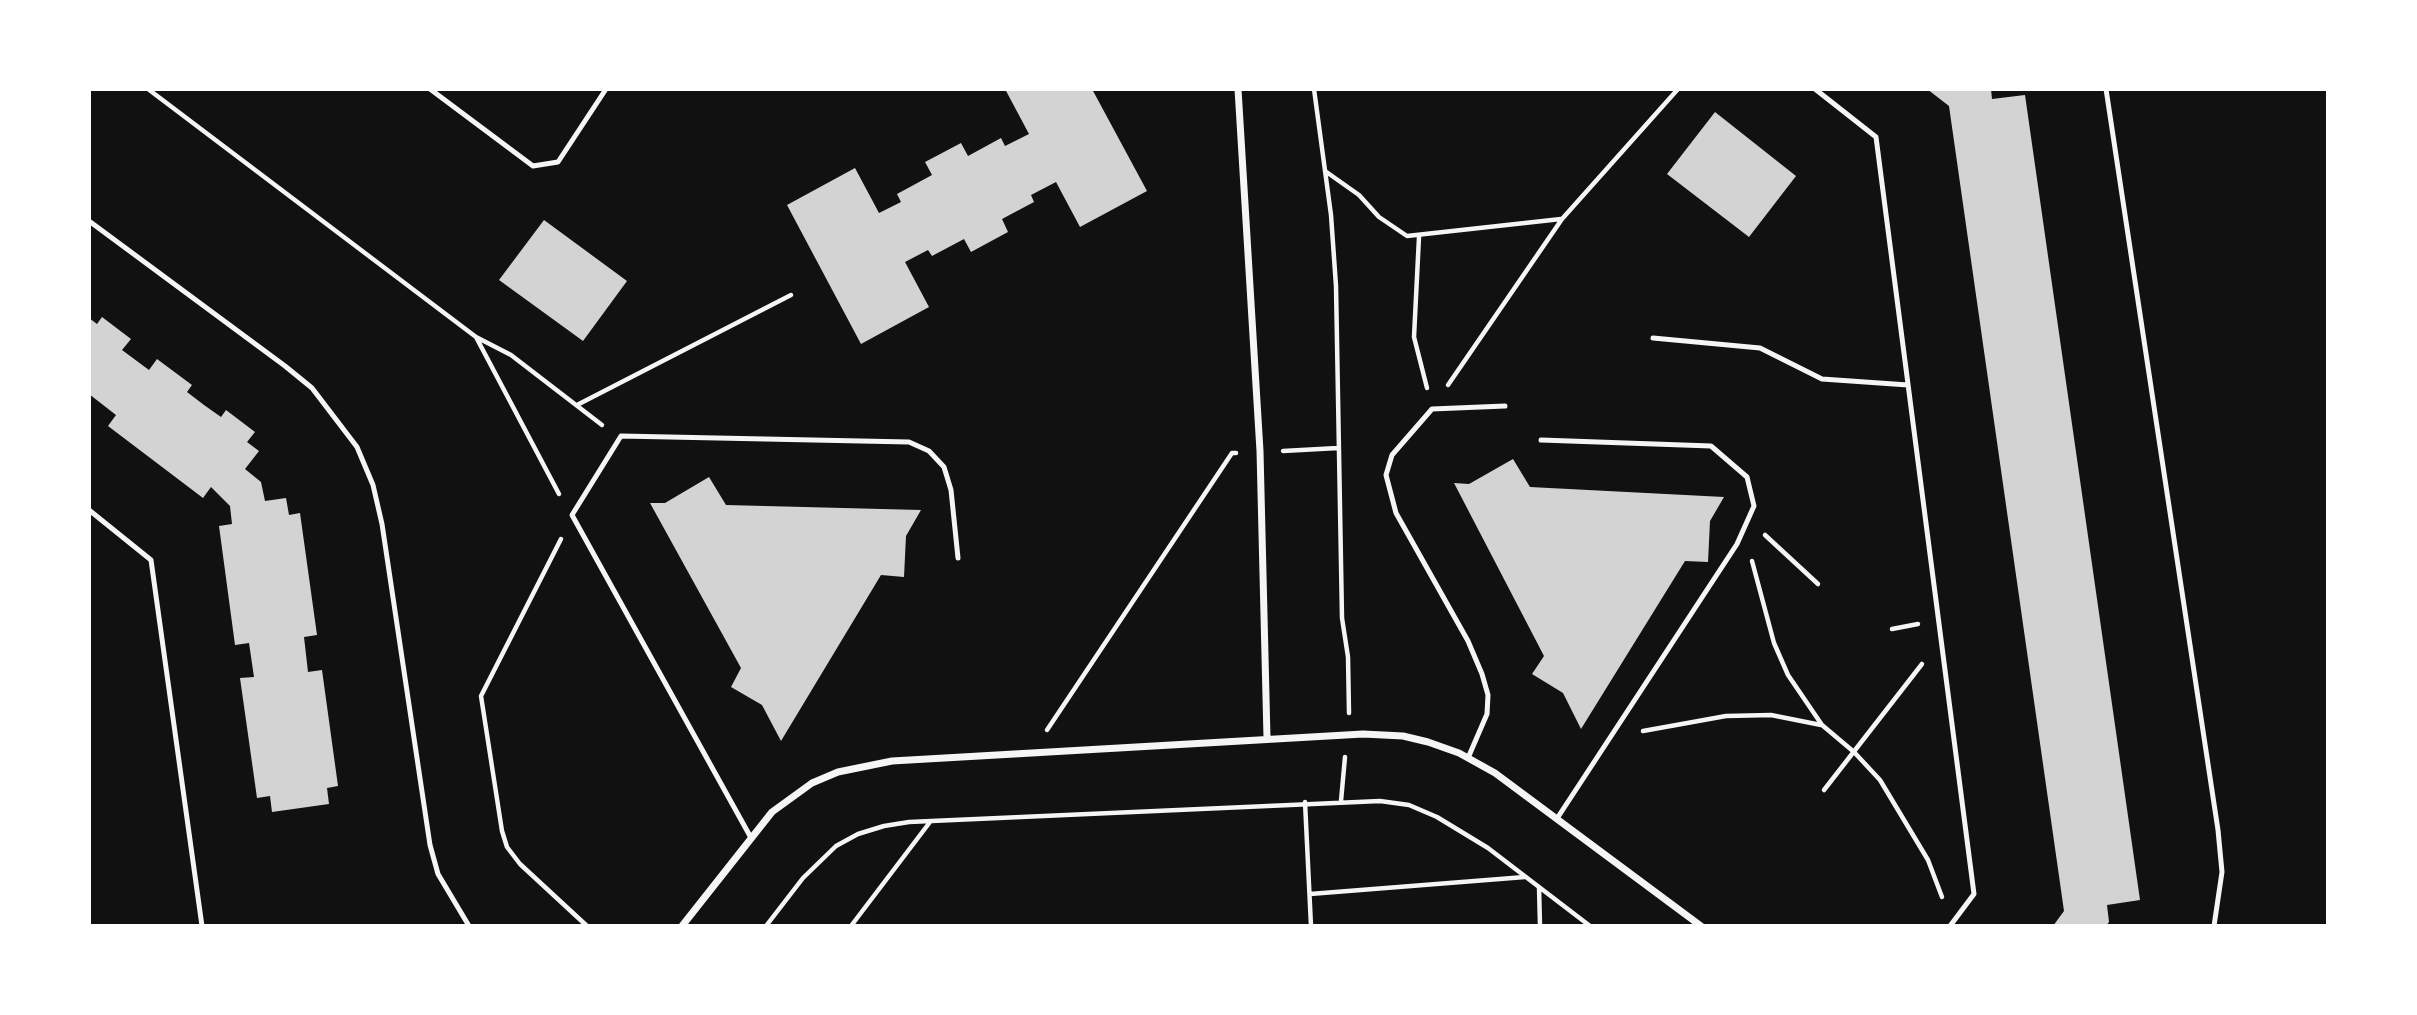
<!DOCTYPE html>
<style>
body{margin:0}
#map{position:relative;width:2417px;height:1015px;overflow:hidden;background:#111;font-family:Rubik,sans-serif}
canvas{display:block}
.frame{position:absolute;inset:0;border:91px solid #fff;pointer-events:none}
</style>
<div id="map">
<canvas width="2417" height="1015"></canvas>
<div class="frame"></div>
</div>
<script>
const context = document.querySelector('canvas').getContext('2d');
context.lineJoin = 'round';
function fill(path, color) { context.fillStyle = color; context.fill(path, 'evenodd'); }
const shape = rows => new Path2D(rows.map(r => 'M' + r).join(''));
function strokePath(path, color, width, dash) { context.strokeStyle = color; context.lineWidth = width; context.lineCap = dash ? 'butt' : 'round'; context.setLineDash(dash || []); context.stroke(path); }
const building = shape([
 [1005,89,1092,89,1147,191,1080,227,1056,182,1031,195,1034,202,1002,219,1008,232,971,252,964,239,932,256,928,250,905,262,929,307,861,344,787,205,855,168,879,213,901,202,897,194,932,175,925,162,961,143,968,156,1001,138,1005,146,1029,134],
 [1927,89,1991,89,1992,99,2025,95,2140,900,2107,905,2109,922,2106,926,2053,926,2064,911,1949,106],
 [1715,112,1796,176,1749,237,1667,174],
 [544,220,627,281,583,341,499,280],
 [102,317,131,339,122,350,149,370,157,359,192,385,187,392,204,405,221,417,226,410,255,432,247,442,259,451,245,469,261,482,265,501,286,498,289,515,300,513,317,635,304,637,308,672,322,670,338,786,327,788,329,804,272,812,270,796,257,798,240,678,254,677,249,643,235,645,219,526,232,524,230,506,211,487,203,498,108,426,116,415,89,394,89,318,97,324],
 [1513,459,1530,487,1724,497,1710,521,1708,562,1685,561,1581,729,1563,693,1532,674,1544,656,1454,483,1469,484],
 [709,477,726,505,921,510,906,536,904,577,881,575,781,741,762,705,731,687,741,668,650,503,665,503]
]);
const path = shape([
 [148,89,476,337,511,355,602,425],
 [1314,89,1331,215,1336,286,1342,618,1348,657,1349,713],
 [1325,171,1359,195,1379,217,1407,236,1561,219],
 [1419,237,1414,337,1427,388],
 [476,337,559,494],
 [1448,385,1562,219,1678,89],
 [577,405,791,295],
 [1283,451,1338,448],
 [1765,535,1818,584],
 [561,539,481,696,502,831,507,847,520,864,587,926],
 [1752,561,1774,643,1788,675,1822,725,1854,752,1880,780,1928,860,1942,897],
 [1892,629,1918,624],
 [1047,730,1232,453,1236,453],
 [1643,731,1726,716,1771,715,1821,725],
 [1824,790,1922,664],
 [1341,801,1345,757],
 [1305,802,1311,926],
 [1539,887,1540,926],
 [1310,894,1525,877],
 [766,926,803,878,836,846,858,834,884,826,909,822,1380,801,1409,805,1437,817,1488,848,1590,926],
 [851,926,930,822]
]);
const service = shape([
 [430,89,533,166,558,162,606,89],
 [1815,89,1876,137,1974,894,1950,926],
 [2106,89,2218,830,2222,872,2214,926],
 [89,221,285,366,312,388,357,447,373,485,382,524,430,845,438,874,469,926],
 [1653,338,1760,348,1822,379,1908,385],
 [1541,440,1711,446,1747,477,1754,506,1737,544,1558,817],
 [89,510,151,560,202,926],
 [1468,758,1487,714,1488,695,1482,674,1468,641,1396,513,1386,475,1392,455,1432,409,1505,406],
 [750,836,572,515,621,436,909,442,929,451,944,467,951,490,958,558]
]);
const minor = shape([
 [1238,89,1260,451,1267,738],
 [682,926,772,812,812,783,838,772,892,761,1363,734,1403,736,1428,742,1459,753,1495,773,1701,926]
]);
fill(building, '#d3d3d3');
strokePath(path, '#f5f5f5', 4.5);
strokePath(service, '#f5f5f5', 5);
strokePath(minor, '#f5f5f5', 7);
</script>
